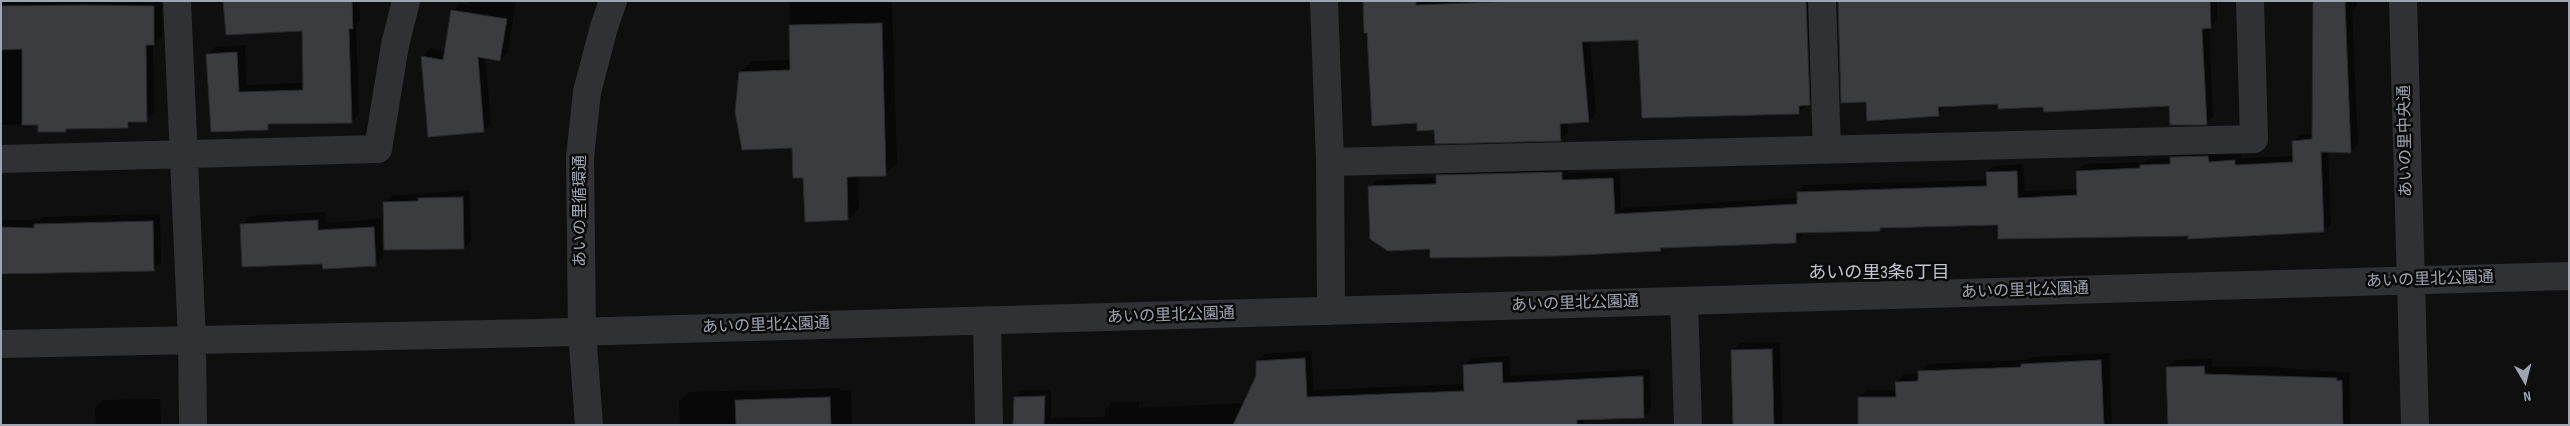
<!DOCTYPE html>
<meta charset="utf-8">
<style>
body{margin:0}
#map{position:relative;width:2570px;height:426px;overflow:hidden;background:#0f0f10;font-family:"Sofia Sans Condensed",sans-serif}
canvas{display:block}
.frame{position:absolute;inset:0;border:2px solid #9fa6b2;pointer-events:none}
.north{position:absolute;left:2500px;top:356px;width:50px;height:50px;-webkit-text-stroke:4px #0a0a0b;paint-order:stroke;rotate:172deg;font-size:14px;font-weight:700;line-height:20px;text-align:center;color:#9fa6b2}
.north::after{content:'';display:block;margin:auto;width:18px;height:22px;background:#9fa6b2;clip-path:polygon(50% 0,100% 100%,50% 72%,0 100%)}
</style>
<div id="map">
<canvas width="2570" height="426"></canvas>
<div class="frame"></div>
<div class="north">N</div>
</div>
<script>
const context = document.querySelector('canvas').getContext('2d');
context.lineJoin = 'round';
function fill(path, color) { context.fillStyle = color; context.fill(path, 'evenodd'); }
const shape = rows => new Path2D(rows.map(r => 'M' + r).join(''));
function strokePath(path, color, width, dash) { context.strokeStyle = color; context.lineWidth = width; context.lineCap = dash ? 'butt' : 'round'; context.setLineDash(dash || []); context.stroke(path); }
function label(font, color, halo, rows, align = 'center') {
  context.font = font + ' "Sofia Sans Condensed","Noto Sans JP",sans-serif'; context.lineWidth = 5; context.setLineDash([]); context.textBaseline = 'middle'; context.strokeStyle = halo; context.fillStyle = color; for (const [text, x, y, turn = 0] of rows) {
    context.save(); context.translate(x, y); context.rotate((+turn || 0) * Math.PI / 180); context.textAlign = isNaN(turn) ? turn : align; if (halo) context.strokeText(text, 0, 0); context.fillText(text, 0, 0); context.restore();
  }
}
const shadow = shape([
 [1,1,162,1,162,36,153,44,154,112,146,120,134,121,128,127,69,127,65,131,40,123,1,125],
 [225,1,359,1,360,20,356,25,359,114,351,122,273,123,267,129,208,54,215,47,245,45,246,85,304,83,303,30],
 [470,1,516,1,508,52,500,60,485,57,491,123,484,131,422,57,430,49,446,52,453,11,460,3,469,4],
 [789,1,892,1,897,163,885,175,858,175,859,208,848,219,741,72,752,61,791,60],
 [1364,1,1814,1,1817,97,1799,112,1640,39,1590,41,1596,113,1589,121,1567,122,1568,132,1560,139,1435,129,1418,121,1369,32],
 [1839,1,2217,1,2217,20,2209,27,2213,117,2206,123,2171,105,1999,103,1945,105,1938,114,1867,101],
 [2313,1,2356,1,2357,6,2352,10,2358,144,2351,151,2328,151,2331,224,2324,230,2189,235,1999,224,1883,226,1880,229,1803,232,1803,235,1796,242,1663,247,1660,250,1431,248,1369,187,1376,180,1437,178,1444,169,1568,166,1568,173,1620,172,1621,208,1798,198,1798,192,1805,185,1988,180,1987,172,1994,166,2023,164,2025,191,2078,189,2077,171,2084,164,2146,162,2148,159,2171,158,2178,150,2215,149,2215,155,2241,154,2241,158,2294,156,2294,141,2300,135,2314,133],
 [469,190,471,241,464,248,384,203,391,196],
 [325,212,326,223,381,219,383,257,375,265,324,262,242,224,250,216],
 [160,214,161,262,153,270,18,272,15,275,1,275,1,220,40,220,44,217],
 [1780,342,1782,425,1735,425,1732,351,1740,343],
 [1311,351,1314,390,1465,384,1464,365,1472,358,1509,356,1510,376,1650,369,1651,410,1643,417,1584,418,1584,425,1015,425,1015,397,1022,390,1051,390,1051,418,1105,417,1105,410,1112,402,1139,402,1139,408,1245,403,1258,377,1257,361,1265,354],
 [2109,353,2112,425,1860,425,1859,398,1867,390,1897,390,1897,382,1904,374,1919,374,1927,364,2027,360,2030,357],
 [2212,359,2212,366,2272,367,2349,373,2350,425,2169,425,2167,368,2175,360],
 [840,388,840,391,851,390,852,425,680,425,679,402,689,392],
 [160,399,161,425,96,425,95,408,103,400],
 [2569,402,2569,425,2568,425,2568,403]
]);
const building = shape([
 [223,1,352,1,353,29,349,29,352,123,268,124,268,130,211,132,206,54,237,52,239,92,303,90,302,31,226,35,223,1],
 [1363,1,1416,1,1416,5,1519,1,1806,1,1810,105,1799,106,1799,114,1642,118,1638,40,1582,42,1589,122,1560,124,1561,141,1435,144,1434,130,1417,131,1417,123,1372,126,1367,33,1364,33,1363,1],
 [1838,1,2210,1,2211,28,2202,29,2207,125,2170,125,2169,106,2044,112,2043,107,1998,109,1998,104,1938,107,1939,116,1867,121,1866,102,1841,103,1838,1],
 [2313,1,2345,1,2351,153,2321,152,2324,232,2188,239,2188,236,1998,239,1998,225,1880,228,1880,231,1796,233,1796,243,1660,248,1661,251,1557,256,1430,258,1430,249,1388,251,1370,239,1368,186,1436,184,1436,175,1562,172,1562,180,1613,178,1615,214,1797,204,1797,192,1987,186,1986,172,2017,171,2018,198,2077,195,2076,171,2140,168,2140,165,2170,164,2170,157,2208,156,2209,162,2235,160,2235,165,2293,162,2292,141,2312,139,2313,1],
 [84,5,154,6,154,45,146,45,147,122,128,122,128,128,66,129,66,132,38,132,38,125,22,125,22,49,1,50,1,6,84,5],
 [451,10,507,19,500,61,478,57,484,132,428,137,421,56,443,60,451,10],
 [882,23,886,176,847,177,848,220,805,222,803,178,793,178,792,148,742,150,735,112,739,72,790,70,789,25,882,23],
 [463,197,464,249,384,250,383,202,418,201,418,198,463,197],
 [318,220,318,230,374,227,376,266,323,269,322,264,242,267,240,224,318,220],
 [153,221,154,271,1,274,1,227,34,228,34,224,153,221],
 [1772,349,1774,425,1733,425,1731,350,1772,349],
 [1305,358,1307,397,1464,391,1463,365,1502,362,1503,383,1643,376,1644,418,1577,420,1577,425,1233,425,1256,376,1256,361,1305,358],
 [2101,360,2104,425,1858,425,1858,397,1896,397,1895,382,1918,381,1918,371,2021,367,2021,364,2101,360],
 [2204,366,2205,374,2337,378,2337,381,2342,380,2343,425,2168,425,2166,367,2204,366],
 [1045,396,1044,425,1013,425,1014,397,1045,396],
 [830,397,831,425,736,425,735,400,830,397]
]);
const minor = shape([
 [177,1,192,340,193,425],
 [1324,1,1330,162,1331,311],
 [1822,1,1827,150],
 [2403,1,2415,425],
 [1,159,378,149,395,45,406,1],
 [1330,162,2254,139,2250,1],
 [1684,301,1688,425],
 [987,321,989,425],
 [1,344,537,333,2569,276],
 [589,425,582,331,580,157,587,92,604,27,613,1]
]);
const streetNames = [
 ["あいの里中央通",2406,141,-91],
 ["あいの里循環通",581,211,-90],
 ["あいの里北公園通",2430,280,-2],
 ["あいの里北公園通",2025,291,-2],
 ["あいの里北公園通",1575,304,-2],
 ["あいの里北公園通",1171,316,-2],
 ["あいの里北公園通",766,326,-2]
];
const neighbourhoodNames = [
 ["あいの里3条6丁目",1879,273]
];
fill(shadow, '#0007');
fill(building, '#3b3c40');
strokePath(building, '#29292c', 1);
strokePath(minor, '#303135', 28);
label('16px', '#9fa6b2', '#0a0a0b', streetNames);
label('18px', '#c0c5ce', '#0a0a0b', neighbourhoodNames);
</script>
